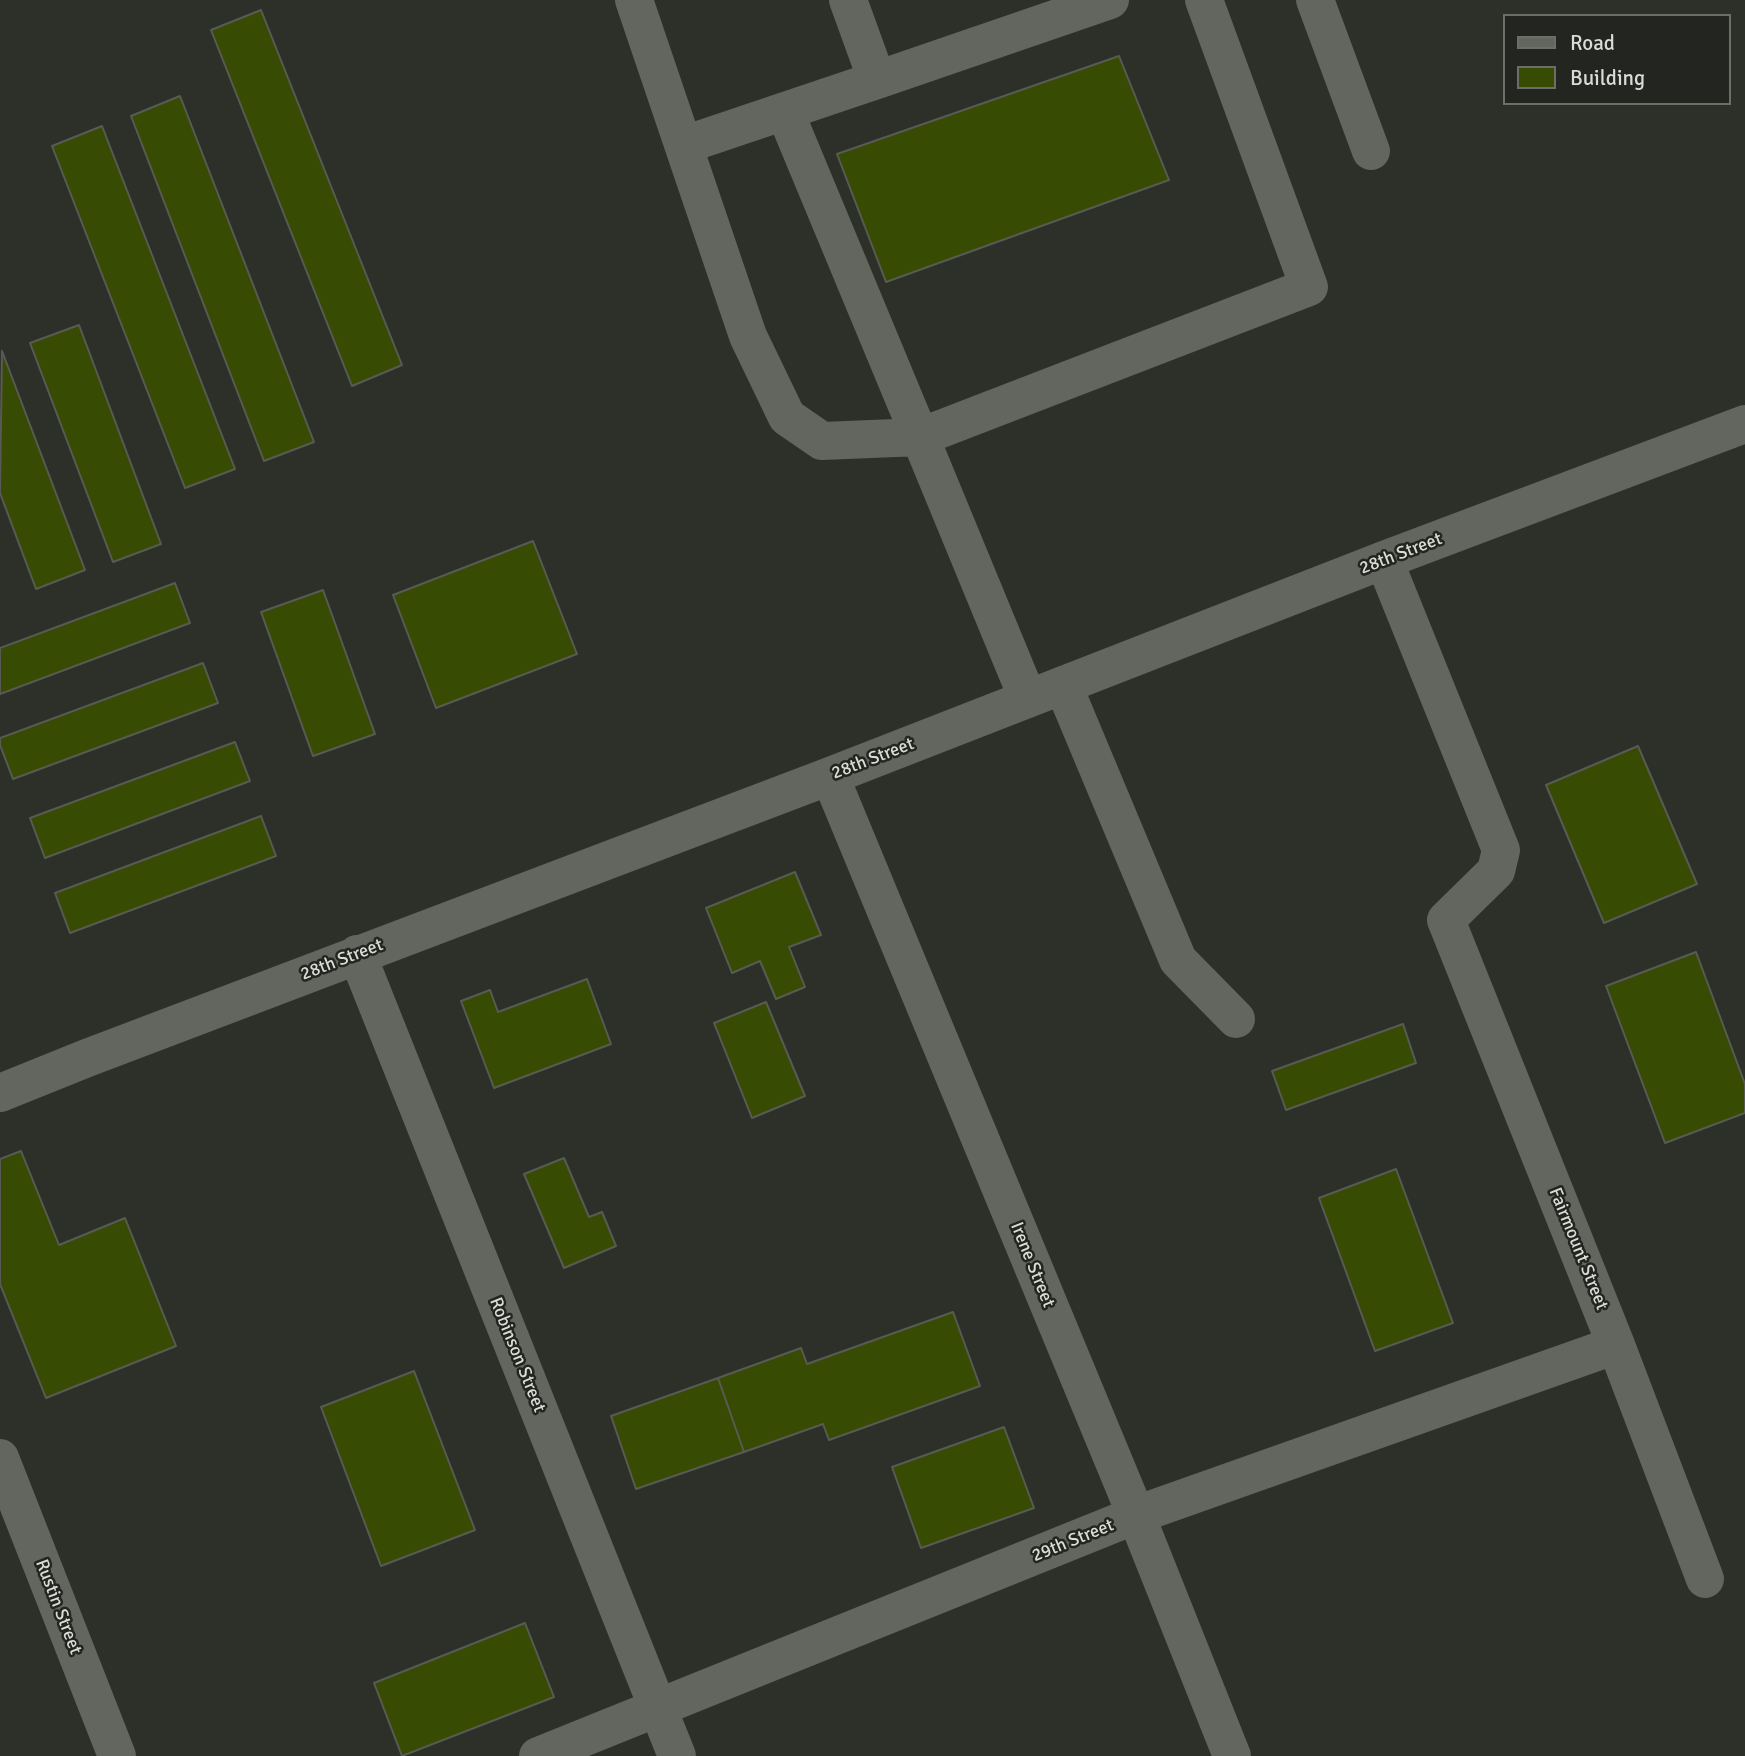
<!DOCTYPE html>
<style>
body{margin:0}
#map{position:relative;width:1745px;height:1756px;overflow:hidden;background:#2d2f29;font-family:Signika,sans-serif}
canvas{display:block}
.legend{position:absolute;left:1503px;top:14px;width:228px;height:91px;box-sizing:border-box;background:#232520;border:2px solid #6d6e6a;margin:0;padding:9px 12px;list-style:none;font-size:21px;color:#dbdcd8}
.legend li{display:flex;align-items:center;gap:14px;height:35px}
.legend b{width:35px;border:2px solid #6d6e6a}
</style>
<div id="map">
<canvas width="1745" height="1756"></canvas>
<ul class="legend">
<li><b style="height:9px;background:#63655f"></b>Road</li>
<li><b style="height:19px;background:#384b02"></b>Building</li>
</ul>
</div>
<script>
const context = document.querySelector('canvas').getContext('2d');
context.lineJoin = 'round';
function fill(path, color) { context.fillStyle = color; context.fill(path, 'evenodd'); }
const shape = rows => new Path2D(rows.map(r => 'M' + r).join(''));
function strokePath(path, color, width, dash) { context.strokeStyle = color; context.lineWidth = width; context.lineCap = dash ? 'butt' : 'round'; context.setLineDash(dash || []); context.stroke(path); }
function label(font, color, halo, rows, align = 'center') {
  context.font = font + ' Signika,sans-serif'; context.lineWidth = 5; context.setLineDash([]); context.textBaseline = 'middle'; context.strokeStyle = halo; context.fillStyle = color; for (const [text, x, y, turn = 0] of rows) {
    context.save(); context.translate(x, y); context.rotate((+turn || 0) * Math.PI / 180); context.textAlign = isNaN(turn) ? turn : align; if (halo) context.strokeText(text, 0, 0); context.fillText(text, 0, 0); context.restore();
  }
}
const building = shape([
 [261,10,402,365,352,386,211,30,261,10],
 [1119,56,1169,180,886,282,837,154,1119,56],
 [180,96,314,442,264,461,131,116,180,96],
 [102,126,235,469,185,488,52,146,102,126],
 [79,325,161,544,113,562,30,343,79,325],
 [2,351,85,570,36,589,0,493,2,351],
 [533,541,577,654,436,708,393,595,533,541],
 [175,583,190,623,0,694,0,648,175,583],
 [323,590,375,734,313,756,261,612,323,590],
 [203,663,218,703,13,779,0,745,0,738,203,663],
 [235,742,250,781,45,858,30,818,235,742],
 [1638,746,1697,884,1604,923,1546,785,1638,746],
 [261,816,276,856,70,933,55,893,261,816],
 [795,872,821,935,789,947,805,987,776,999,760,961,732,973,706,908,795,872],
 [1696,952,1745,1084,1745,1113,1665,1143,1606,986,1696,952],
 [587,979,611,1044,494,1088,461,1001,490,990,498,1012,587,979],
 [766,1002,805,1096,752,1118,714,1023,766,1002],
 [1403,1024,1416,1063,1286,1110,1272,1071,1403,1024],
 [21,1151,59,1245,125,1218,176,1346,46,1398,0,1284,0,1159,21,1151],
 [564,1158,589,1217,602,1212,616,1246,564,1268,524,1174,564,1158],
 [1396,1169,1453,1323,1375,1351,1319,1198,1396,1169],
 [953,1312,980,1386,829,1440,823,1424,744,1452,718,1378,801,1348,807,1364,953,1312],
 [414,1371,475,1530,381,1566,321,1407,414,1371],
 [718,1378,744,1452,636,1489,611,1416,718,1378],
 [1004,1427,1034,1508,921,1548,892,1467,1004,1427],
 [525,1623,554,1697,402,1756,374,1683,525,1623]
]);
const minor = shape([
 [634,0,748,336,787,417,822,441,920,437,785,112],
 [1315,0,1371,151],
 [877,80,1110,0],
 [684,145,877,80,848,0],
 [1384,560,1501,850,1496,871,1446,920,1616,1345,1705,1579],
 [1063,685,1178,960,1236,1019],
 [1028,699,920,437,1309,287,1204,0],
 [830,776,1136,1515,1232,1756],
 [357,954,677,1756],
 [0,1093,87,1058,830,776,1384,560,1745,424],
 [0,1458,117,1756],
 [538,1756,1136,1515,1616,1345]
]);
const streetNames = [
 ["28th Street",1401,554,-21],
 ["28th Street",873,759,-21],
 ["28th Street",342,960,-21],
 ["Fairmount Street",1578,1249,68],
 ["Irene Street",1032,1265,68],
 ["Robinson Street",517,1355,68],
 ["29th Street",1073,1541,-22],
 ["Rustin Street",58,1607,69]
];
fill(building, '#384b02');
strokePath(building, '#585a54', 2);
strokePath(minor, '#63655f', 38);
label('18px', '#dbdcd8', '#232520', streetNames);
</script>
